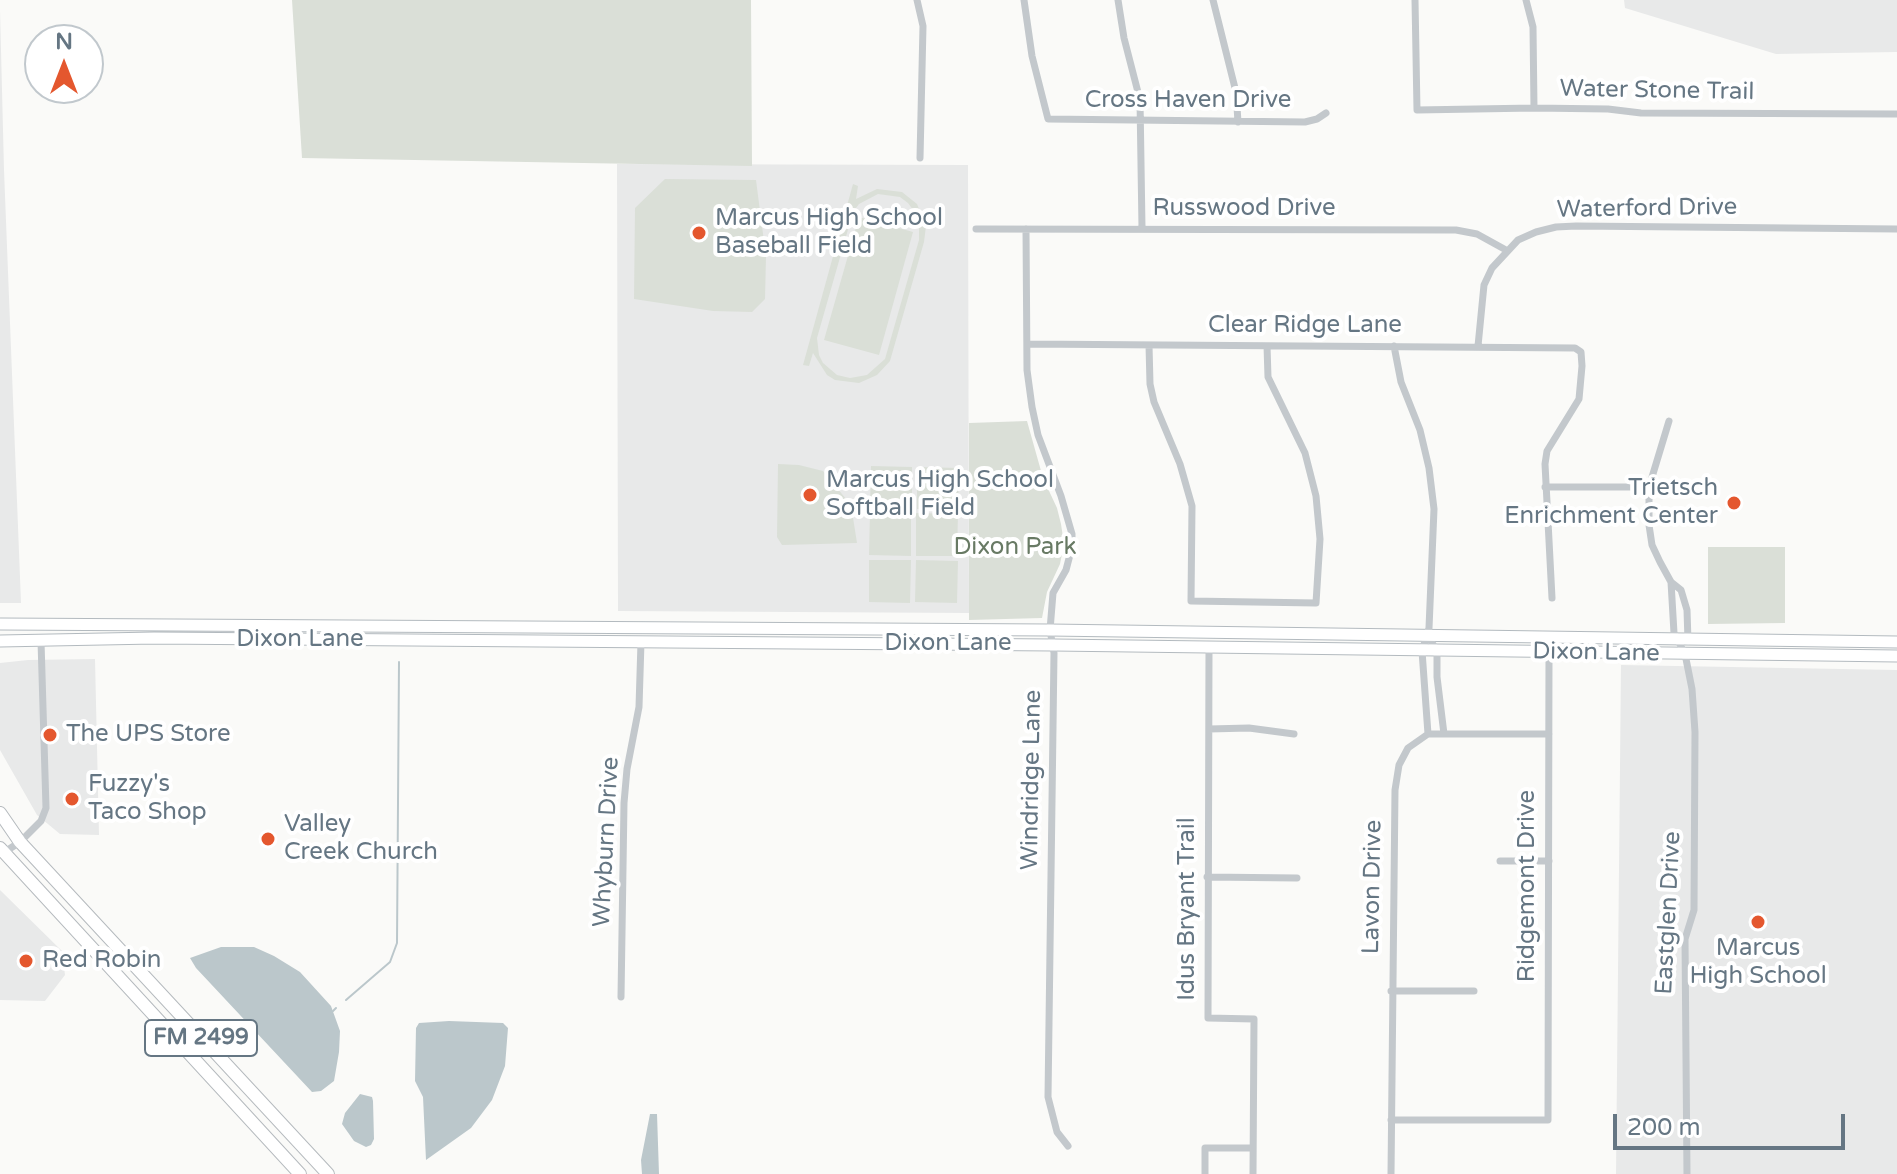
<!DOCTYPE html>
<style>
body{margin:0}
#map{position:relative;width:1897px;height:1174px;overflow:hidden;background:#fafaf8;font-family:"Varela Round",sans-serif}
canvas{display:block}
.north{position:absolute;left:24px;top:24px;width:80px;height:80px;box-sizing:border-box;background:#fff;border:2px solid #c1c8cd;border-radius:50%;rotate:0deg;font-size:22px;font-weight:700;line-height:32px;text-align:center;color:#657683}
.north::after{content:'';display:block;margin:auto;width:28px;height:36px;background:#e4572e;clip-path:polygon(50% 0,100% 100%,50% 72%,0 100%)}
.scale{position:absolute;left:1613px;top:1114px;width:232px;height:36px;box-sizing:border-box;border:4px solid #657683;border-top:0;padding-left:10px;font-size:24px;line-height:28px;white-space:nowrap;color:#657683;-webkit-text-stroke:6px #fff;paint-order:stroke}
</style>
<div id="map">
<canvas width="1897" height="1174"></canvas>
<div class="north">N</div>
<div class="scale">200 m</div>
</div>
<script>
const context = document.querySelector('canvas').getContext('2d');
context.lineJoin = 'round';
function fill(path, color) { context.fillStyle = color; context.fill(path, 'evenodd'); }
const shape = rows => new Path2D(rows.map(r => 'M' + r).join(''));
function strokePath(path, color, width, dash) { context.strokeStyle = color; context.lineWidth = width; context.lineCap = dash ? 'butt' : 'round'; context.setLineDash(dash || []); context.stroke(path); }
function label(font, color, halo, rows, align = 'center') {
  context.font = font + ' "Varela Round",sans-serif'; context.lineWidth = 8; context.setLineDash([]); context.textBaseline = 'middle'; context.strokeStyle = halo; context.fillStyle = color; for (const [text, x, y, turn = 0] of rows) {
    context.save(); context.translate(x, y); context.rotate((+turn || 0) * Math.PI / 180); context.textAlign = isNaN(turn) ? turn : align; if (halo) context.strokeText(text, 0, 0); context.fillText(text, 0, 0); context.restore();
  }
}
const built = shape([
 [1624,0,1897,0,1897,52,1776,54,1625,8],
 [0,10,4,170,21,603,0,603],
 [617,164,968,165,969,613,618,611],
 [95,659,99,835,60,834,37,815,0,750,0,663,28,660],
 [1621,665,1897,670,1897,1174,1616,1174],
 [0,890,62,951,65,975,45,1001,0,1000]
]);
const green = shape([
 [292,0,751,0,752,166,302,158],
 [665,179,756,180,766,257,765,299,752,312,713,311,634,299,635,208],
 [853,184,858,186,856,199,877,189,902,192,917,204,926,226,924,242,890,361,877,375,859,383,835,380,827,375,813,353,809,366,803,365],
 [878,194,900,197,908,203,919,218,919,240,885,359,867,375,850,378,837,375,823,363,819,355,817,338,853,212,859,204],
 [859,217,913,232,879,355,824,340],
 [1027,421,1043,478,1057,508,1061,524,1064,544,1060,564,1047,592,1042,618,969,620,969,423],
 [778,464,799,465,823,471,851,505,857,543,782,545,777,537],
 [871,466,912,467,912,509,870,509],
 [917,467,959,468,958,510,917,509],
 [870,513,911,514,911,556,869,555],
 [916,513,958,514,957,556,916,556],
 [1708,547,1785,547,1785,623,1708,624],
 [869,560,911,560,910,603,869,602],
 [916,560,958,561,957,603,915,602]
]);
const water = shape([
 [221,947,254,947,274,956,300,972,331,1006,340,1031,339,1052,334,1081,321,1091,312,1092,196,968,190,958],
 [449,1021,503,1023,508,1028,505,1066,492,1100,471,1128,426,1160,423,1097,415,1081,416,1028,419,1023],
 [360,1094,372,1097,373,1101,374,1139,371,1145,366,1147,354,1141,342,1124,345,1113],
 [650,1114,657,1114,659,1174,642,1174,641,1160]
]);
const stream = shape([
 [346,1000,390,962,397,943,399,662],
 [333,1011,336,1008]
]);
const street = shape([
 [917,0,923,26,920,158],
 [1024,0,1032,56,1048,119,1305,122,1317,119,1326,113],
 [1118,0,1124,38,1140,100,1142,228],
 [1213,0,1236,92,1238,122],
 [1415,0,1417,110,1534,108,1608,109,1641,113,1897,114],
 [1526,0,1533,27,1534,108],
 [976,229,1456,230,1477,234,1506,250],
 [1026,229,1027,370,1032,407,1038,435,1061,496,1072,534,1072,547,1066,570,1053,593,1050,630,1054,653,1048,1097,1057,1132,1068,1146],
 [1027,344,1575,348,1581,352,1582,366,1579,399,1547,451,1545,464,1552,598],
 [1149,345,1150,384,1154,402,1180,464,1192,506,1191,601,1316,603,1320,539,1316,496,1305,453,1268,377,1267,346],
 [1394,346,1401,382,1420,430,1429,468,1434,509,1429,628,1422,651,1428,734],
 [1478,346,1484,285,1492,268,1518,240,1536,232,1556,227,1576,226,1897,229],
 [1669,421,1649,487,1649,525,1652,545,1660,562,1671,582,1681,590,1687,610,1688,641],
 [1545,487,1649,487],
 [1671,582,1674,633,1685,654,1692,689,1695,732,1694,910,1685,939,1687,1174],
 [1428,636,1437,651,1437,677,1444,734],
 [1209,647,1208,1018,1254,1019,1253,1174],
 [1209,729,1249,728,1294,734],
 [3,853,20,842,41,821,46,808,41,641],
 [1500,861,1549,861],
 [1207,877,1297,878],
 [1391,991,1474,991],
 [621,997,624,803,627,769,639,707,641,642],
 [1391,1120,1548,1120,1549,652],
 [1205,1174,1205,1148,1253,1148],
 [1391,1174,1395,790,1399,765,1408,748,1428,734,1549,734]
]);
const secondary = shape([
 [0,624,1050,630,1897,642],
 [0,641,154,638,1054,645,1897,656]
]);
const primary = shape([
 [0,813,20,842,328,1174],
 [0,848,300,1174]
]);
const markers = [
 [699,233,8,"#e4572e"],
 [810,495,8,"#e4572e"],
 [1734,503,8,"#e4572e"],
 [50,735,8,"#e4572e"],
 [72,799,8,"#e4572e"],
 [268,839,8,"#e4572e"],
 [1758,922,8,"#e4572e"],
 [26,961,8,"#e4572e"]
];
const shields = [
 [201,1038,112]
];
const shieldNames = [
 ["FM 2499",201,1038]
];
const streetNames = [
 ["Water Stone Trail",1657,91,1],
 ["Cross Haven Drive",1188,101],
 ["Russwood Drive",1244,209],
 ["Waterford Drive",1647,209,-1],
 ["Clear Ridge Lane",1305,326],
 ["Dixon Lane",300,640],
 ["Dixon Lane",948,644],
 ["Dixon Lane",1596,653,1],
 ["Windridge Lane",1032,780,-89],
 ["Whyburn Drive",607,842,-87],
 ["Ridgemont Drive",1528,886,-90],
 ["Lavon Drive",1373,887,-89],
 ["Idus Bryant Trail",1188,909,-90],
 ["Eastglen Drive",1669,913,-87]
];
const poiNames = [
 ["Marcus High School",715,219],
 ["Baseball Field",715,247],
 ["Marcus High School",826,481],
 ["Softball Field",826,509],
 ["Trietsch",1718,489,"right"],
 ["Enrichment Center",1718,517,"right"],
 ["The UPS Store",66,735],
 ["Fuzzy's",88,785],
 ["Taco Shop",88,813],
 ["Valley",284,825],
 ["Creek Church",284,853],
 ["Marcus",1758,949,"center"],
 ["High School",1758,977,"center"],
 ["Red Robin",42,961]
];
const parkNames = [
 ["Dixon Park",1015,548]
];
fill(built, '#e8e9e9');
fill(green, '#dadfd7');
fill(water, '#bbc7cb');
strokePath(stream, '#bbc7cb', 2);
strokePath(secondary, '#b3babf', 13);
strokePath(primary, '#b5babe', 14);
strokePath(street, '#c3c8cc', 7);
strokePath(secondary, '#fff', 11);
strokePath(primary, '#fff', 12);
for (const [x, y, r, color] of markers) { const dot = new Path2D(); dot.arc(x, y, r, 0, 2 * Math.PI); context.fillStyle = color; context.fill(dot); strokePath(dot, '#fff', 3); }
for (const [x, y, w] of shields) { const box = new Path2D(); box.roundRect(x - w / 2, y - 18, w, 36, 6); context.fillStyle = '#fff'; context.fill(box); strokePath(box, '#657683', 2); }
label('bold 22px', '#657683', null, shieldNames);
label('24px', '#657683', '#fff', streetNames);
label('24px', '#657683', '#fff', poiNames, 'left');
label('24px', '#687a64', '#fff', parkNames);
</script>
